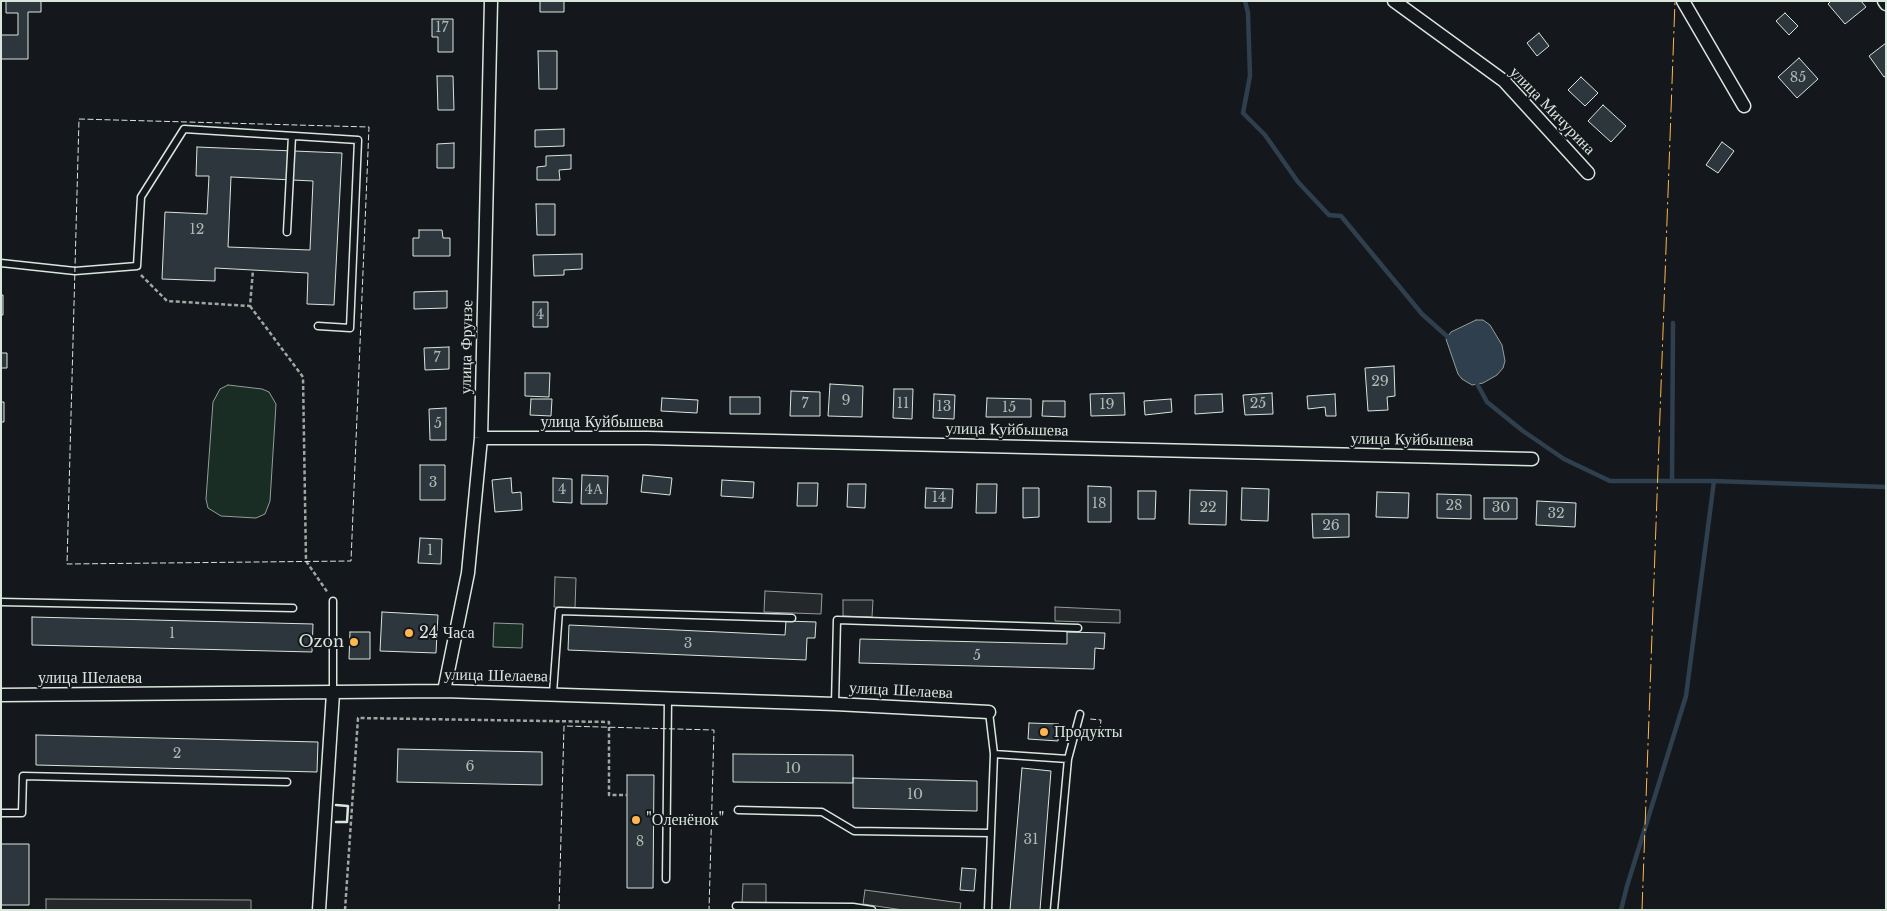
<!DOCTYPE html>
<meta charset="utf-8">
<style>
body{margin:0}
#map{position:relative;width:1887px;height:911px;overflow:hidden;background:#14181c;font-family:"Libre Baskerville",serif}
canvas{display:block}
.frame{position:absolute;inset:0;border:2px solid #d8e6dc;pointer-events:none}
</style>
<div id="map">
<canvas width="1887" height="911"></canvas>
<div class="frame"></div>
</div>
<script>
const context = document.querySelector('canvas').getContext('2d');
context.lineJoin = 'round';
function fill(path, color) { context.fillStyle = color; context.fill(path, 'evenodd'); }
const shape = rows => new Path2D(rows.map(r => 'M' + r).join(''));
function strokePath(path, color, width, dash) { context.strokeStyle = color; context.lineWidth = width; context.lineCap = dash ? 'butt' : 'round'; context.setLineDash(dash || []); context.stroke(path); }
function label(font, color, halo, rows, align = 'center') {
  context.font = font + ' "Libre Baskerville",serif'; context.lineWidth = 4; context.setLineDash([]); context.textBaseline = 'middle'; context.strokeStyle = halo; context.fillStyle = color; for (const [text, x, y, turn = 0] of rows) {
    context.save(); context.translate(x, y); context.rotate((+turn || 0) * Math.PI / 180); context.textAlign = isNaN(turn) ? turn : align; if (halo) context.strokeText(text, 0, 0); context.fillText(text, 0, 0); context.restore();
  }
}
const green = shape([
 [228,385,262,389,269,392,276,404,270,501,265,514,256,518,221,516,208,508,206,499,213,402,220,389,228,385],
 [494,623,523,624,522,648,493,647,494,623]
]);
const parking = shape([
 [555,577,576,578,575,608,554,607,555,577],
 [765,591,822,594,821,614,764,612,765,591],
 [843,600,873,600,872,617,843,616,843,600],
 [1055,607,1120,610,1120,623,1055,621,1055,607],
 [743,884,766,884,766,903,742,903,743,884],
 [865,890,961,903,960,910,903,910,863,904,865,890],
 [46,899,251,900,251,910,46,910,46,899]
]);
const water = shape([
 [1476,320,1483,320,1490,325,1502,345,1505,361,1503,368,1497,375,1483,383,1472,385,1462,379,1458,374,1446,339,1451,332,1476,320]
]);
const stream = shape([
 [1245,1,1248,13,1250,76,1243,113,1265,135,1298,182,1329,215,1341,216,1422,314,1450,339],
 [1475,380,1487,402,1523,431,1564,459,1610,481,1714,481,1686,696,1627,886,1621,910],
 [1672,481,1673,323],
 [1714,481,1886,487]
]);
const building = shape([
 [6,1,41,1,41,12,28,12,28,59,1,59,1,35,18,35,18,13,6,13,6,1],
 [540,1,564,1,564,12,540,12,540,1],
 [1831,1,1861,1,1866,7,1845,24,1828,4,1831,1],
 [1785,13,1798,26,1789,35,1776,21,1785,13],
 [432,19,453,19,453,52,438,52,438,37,432,37,432,19],
 [1539,33,1549,46,1537,56,1527,43,1539,33],
 [1886,43,1886,76,1884,77,1869,56,1886,43],
 [538,51,557,51,557,89,539,89,538,51],
 [1799,58,1818,79,1797,98,1778,77,1799,58],
 [437,76,453,76,454,110,438,110,437,76],
 [1581,77,1598,93,1585,106,1568,90,1581,77],
 [1603,105,1626,126,1611,142,1588,121,1603,105],
 [564,129,564,146,535,147,535,130,564,129],
 [1722,142,1734,151,1718,173,1706,165,1722,142],
 [454,143,454,168,437,168,437,144,454,143],
 [197,147,342,153,334,305,307,304,308,273,215,268,215,281,162,279,165,212,207,214,209,176,196,176,197,147],
 [231,177,313,181,310,250,228,247,231,177],
 [571,155,571,169,559,170,560,180,537,180,537,167,546,166,546,156,571,155],
 [536,204,555,204,555,235,537,235,536,204],
 [419,230,442,230,443,238,450,238,450,256,413,256,413,238,419,238,419,230],
 [582,254,582,269,564,270,564,275,534,276,533,255,582,254],
 [447,291,447,308,414,309,414,292,447,291],
 [1,295,3,295,3,315,1,315,1,295],
 [533,302,548,302,548,327,533,327,533,302],
 [449,347,449,369,425,370,424,348,449,347],
 [1,353,7,353,7,368,1,368,1,353],
 [1394,366,1395,396,1387,397,1388,410,1368,411,1365,368,1394,366],
 [525,373,550,373,549,397,525,396,525,373],
 [830,384,863,386,862,417,828,416,830,384],
 [894,389,913,389,912,419,893,418,894,389],
 [791,391,820,392,820,416,790,416,791,391],
 [1124,393,1125,415,1091,416,1090,394,1124,393],
 [1272,393,1273,414,1245,415,1243,395,1272,393],
 [934,394,955,395,954,419,933,418,934,394],
 [1222,394,1223,412,1195,414,1195,395,1222,394],
 [1335,394,1336,416,1326,416,1325,407,1308,409,1307,396,1335,394],
 [730,397,760,397,760,414,730,414,730,397],
 [662,398,698,400,697,413,661,411,662,398],
 [987,398,1031,399,1031,417,986,417,987,398],
 [531,399,552,399,551,416,530,415,531,399],
 [1171,399,1172,412,1145,415,1144,401,1171,399],
 [1043,401,1065,401,1065,417,1042,416,1043,401],
 [1,402,4,402,4,422,1,422,1,402],
 [446,408,446,440,430,440,429,409,446,408],
 [420,465,445,465,445,500,420,500,420,465],
 [582,475,608,476,607,504,581,504,582,475],
 [643,475,672,478,670,495,641,492,643,475],
 [511,478,512,493,521,492,522,510,495,512,492,480,511,478],
 [553,478,572,479,572,503,553,502,553,478],
 [722,480,754,482,753,498,721,496,722,480],
 [798,483,818,483,817,506,797,506,798,483],
 [848,484,866,484,865,508,847,507,848,484],
 [977,484,997,484,996,513,976,513,977,484],
 [1088,486,1111,487,1111,522,1088,522,1088,486],
 [926,488,953,489,952,508,925,508,926,488],
 [1023,488,1039,488,1039,517,1023,518,1023,488],
 [1242,488,1269,489,1268,521,1241,520,1242,488],
 [1190,490,1227,491,1226,525,1189,524,1190,490],
 [1138,491,1156,491,1155,519,1138,519,1138,491],
 [1377,492,1409,493,1408,518,1376,517,1377,492],
 [1437,494,1471,495,1471,519,1437,518,1437,494],
 [1484,498,1517,498,1517,519,1484,519,1484,498],
 [1537,501,1576,503,1575,527,1536,525,1537,501],
 [1312,514,1349,514,1349,537,1313,538,1312,514],
 [420,538,442,539,441,564,418,563,420,538],
 [382,612,438,615,436,653,380,651,382,612],
 [32,617,313,624,312,652,32,645,32,617],
 [786,621,816,622,815,638,807,638,806,660,568,650,569,625,785,635,786,621],
 [350,632,370,632,370,659,349,659,350,632],
 [1067,632,1105,633,1104,649,1095,648,1094,669,859,663,860,639,1067,644,1067,632],
 [1029,723,1059,724,1058,741,1028,739,1029,723],
 [36,735,318,742,317,772,36,765,36,735],
 [398,749,542,752,542,785,397,782,398,749],
 [733,754,853,755,853,783,733,782,733,754],
 [1022,768,1051,771,1040,910,1010,910,1022,768],
 [627,775,654,775,653,888,627,888,627,775],
 [853,778,977,781,977,811,853,808,853,778],
 [1,844,29,844,29,905,1,905,1,844],
 [962,868,976,869,974,891,960,890,962,868]
]);
const path = shape([
 [141,275,167,301,250,306,253,270],
 [250,306,303,377,306,561,328,593],
 [345,910,358,718,609,722,609,795,627,795]
]);
const lane = shape([
 [287,232,292,136],
 [1,263,75,271,137,266,141,197,184,129,358,140,350,328,318,326],
 [1,602,293,608],
 [333,693,333,601],
 [553,693,559,611,792,618],
 [835,704,837,620,1078,628],
 [994,754,1068,759,1054,910],
 [1068,759,1080,714],
 [738,810,822,812,854,831,991,833],
 [1,813,22,813,23,776,287,782],
 [666,879,668,699],
 [736,906,853,907,872,910],
 [988,910,994,754,989,712]
]);
const street = shape([
 [1394,1,1504,81,1588,173],
 [1683,1,1744,106],
 [1884,1,1886,4],
 [481,438,647,438,1532,459],
 [444,691,468,573,481,438,491,1],
 [1,695,444,691,835,704,989,712],
 [319,910,333,693]
]);
const fence = shape([
 [79,119,369,127,351,561,67,564,79,119],
 [1087,736,1099,737,1101,720,1090,719],
 [559,910,564,726,714,730,709,910]
]);
const wall = shape([
 [336,822,347,822,348,806,336,805]
]);
const power = shape([
 [1642,910,1675,1]
]);
const markers = [
 [409,633,5,"#ffb74d"],
 [354,642,5,"#ffb74d"],
 [1044,732,5,"#ffb74d"],
 [636,820,5,"#ffb74d"]
];
const numberNames = [
 ["17",442,28],
 ["85",1798,78],
 ["12",197,230],
 ["4",540,315],
 ["7",437,358],
 ["29",1380,382],
 ["9",846,401],
 ["7",805,404],
 ["11",903,404],
 ["25",1258,404],
 ["19",1107,405],
 ["13",944,407],
 ["15",1009,408],
 ["5",438,424],
 ["3",433,483],
 ["4",562,490],
 ["4А",594,490],
 ["14",939,498],
 ["18",1099,504],
 ["28",1454,506],
 ["22",1208,508],
 ["30",1501,508],
 ["32",1556,514],
 ["26",1331,526],
 ["1",430,551],
 ["1",172,634],
 ["3",688,644],
 ["5",977,656],
 ["2",177,754],
 ["6",470,767],
 ["10",793,769],
 ["10",915,795],
 ["31",1031,840],
 ["8",640,842]
];
const streetNames = [
 ["улица Мичурина",1552,111,46],
 ["улица Фрунзе",467,347,-89],
 ["улица Куйбышева",602,422],
 ["улица Куйбышева",1007,430,1],
 ["улица Куйбышева",1412,440,1],
 ["улица Шелаева",496,676,1],
 ["улица Шелаева",90,678],
 ["улица Шелаева",901,691,3]
];
const poiNames = [
 ["24 Часа",419,633],
 ["Ozon",344,642,"right"],
 ["Продукты",1054,732],
 ["\"Оленёнок\"",646,820]
];
fill(green, '#1a2d24');
strokePath(green, '#939e99', 1);
fill(parking, '#24282b');
strokePath(parking, '#939e99', 1);
fill(water, '#2f3f4d');
strokePath(water, '#939e99', 1);
strokePath(stream, '#2f3f4d', 4.5);
fill(building, '#2c363c');
strokePath(building, '#d8e6dc', 1);
strokePath(lane, '#d8e6dc', 9);
strokePath(street, '#d8e6dc', 15);
strokePath(path, '#9da8a2', 2.5, [4, 2.5]);
strokePath(lane, '#14181c', 6);
strokePath(street, '#14181c', 12);
strokePath(fence, '#d8e6dc', 1, [6, 2.5]);
strokePath(wall, '#d8e6dc', 2.5);
strokePath(power, '#ffb74d', 1, [18, 4, 2.5, 4]);
for (const [x, y, r, color] of markers) { const dot = new Path2D(); dot.arc(x, y, r, 0, 2 * Math.PI); context.fillStyle = color; context.fill(dot); strokePath(dot, '#14181c', 2); }
label('14px', '#adbab4', null, numberNames);
label('16px', '#d8e6dc', '#14181c', streetNames);
label('16px', '#d8e6dc', '#14181c', poiNames, 'left');
</script>
